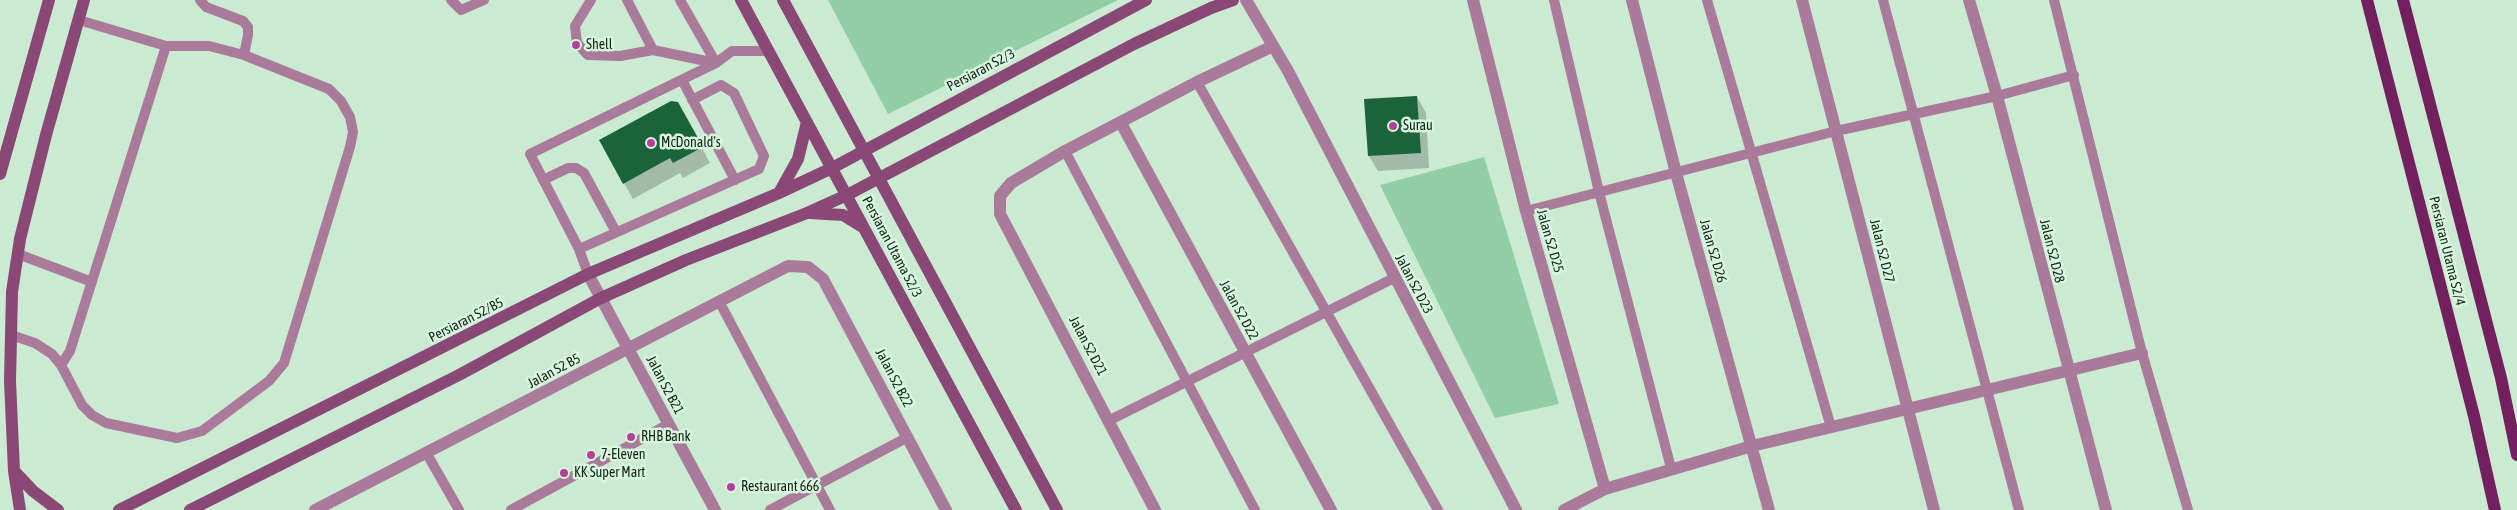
<!DOCTYPE html>
<style>
body{margin:0}
canvas{display:block;background:#caead2}
</style>
<canvas width="2517" height="510"></canvas>
<script>
const context = document.querySelector('canvas').getContext('2d');
context.lineJoin = 'round';
function fill(path, color) { context.fillStyle = color; context.fill(path, 'evenodd'); }
const shape = rows => new Path2D(rows.map(r => 'M' + r).join(''));
function strokePath(path, color, width, dash) { context.strokeStyle = color; context.lineWidth = width; context.lineCap = dash ? 'butt' : 'round'; context.setLineDash(dash || []); context.stroke(path); }
function label(font, color, halo, rows, align = 'center') {
  context.font = font + ' "Asap Condensed",sans-serif'; context.lineWidth = 5; context.setLineDash([]); context.textBaseline = 'middle'; context.strokeStyle = halo; context.fillStyle = color; for (const [text, x, y, turn = 0] of rows) {
    context.save(); context.translate(x, y); context.rotate((+turn || 0) * Math.PI / 180); context.textAlign = isNaN(turn) ? turn : align; if (halo) context.strokeText(text, 0, 0); context.fillText(text, 0, 0); context.restore();
  }
}
const green = shape([
 [828,0,1118,0,888,114],
 [1484,157,1559,404,1495,418,1380,185]
]);
const shadow = shape([
 [1417,97,1426,113,1429,168,1378,171,1369,156],
 [687,119,710,163,683,178,680,173,633,199,624,183]
]);
const building = shape([
 [1417,96,1421,153,1368,156,1364,99],
 [671,101,678,102,703,147,673,163,670,158,623,184,599,140]
]);
const lane = shape([
 [200,0,206,7,243,21,248,27,248,35,244,55],
 [451,0,461,10,484,0],
 [591,0,575,26,577,43,588,55,620,56,653,50,716,63],
 [627,0,653,50],
 [680,0,716,63],
 [1554,0,1599,192,1671,468],
 [1707,0,1831,427],
 [1883,0,2019,510],
 [2054,0,2142,353,2188,510],
 [682,80,735,180],
 [1197,82,1438,510],
 [1065,151,1255,510],
 [543,180,568,168,576,168,584,173,616,232],
 [1526,211,1836,131,1997,96,2074,75],
 [579,249,759,169,764,156,734,93,721,85,692,100],
 [18,254,92,282],
 [588,274,579,249,530,154,716,63,732,51,768,51],
 [720,303,830,510],
 [11,335,35,343,52,354,61,365,82,405,92,415,106,423,177,438,202,431,269,381,284,363,350,147,353,132,350,117,341,101,329,89,244,55,209,46,166,46,79,20],
 [61,365,70,351,166,46],
 [1110,420,1394,278],
 [427,454,459,510],
 [511,510,669,424],
 [770,510,908,437]
]);
const street = shape([
 [1246,0,1288,71,1516,510],
 [1473,0,1526,211,1605,489],
 [1632,0,1676,173,1769,510],
 [1802,0,1934,510],
 [1969,0,1997,96,2106,510],
 [1121,123,1331,510],
 [588,274,715,510],
 [315,510,788,266,808,267,823,279,946,510],
 [1155,510,1000,214,1000,196,1011,183,1065,151,1197,82,1273,46],
 [1564,510,1605,489,1752,446,2142,353]
]);
const secondary = shape([
 [741,0,1016,510],
 [783,0,1057,510],
 [0,174,49,0],
 [779,193,798,159,807,122],
 [810,213,843,215,864,228],
 [14,471,33,491,58,510],
 [20,510,14,471,10,381,12,292,20,239,46,135,84,0],
 [119,510,588,274,779,193,832,168,1146,0],
 [190,510,459,375,601,298,686,260,807,213,847,195,1134,44,1211,8,1233,0]
]);
const primary = shape([
 [2367,0,2474,416,2495,510],
 [2403,0,2501,378,2517,455]
]);
const markers = [
 [576,45,5,"#b54098"],
 [1393,126,5,"#b54098"],
 [651,143,5,"#b54098"],
 [631,437,5,"#b54098"],
 [591,455,5,"#b54098"],
 [564,473,5,"#b54098"],
 [731,487,5,"#b54098"]
];
const poiNames = [
 ["Shell",586,45],
 ["Surau",1403,126],
 ["McDonald's",661,143],
 ["RHB Bank",641,437],
 ["7-Eleven",601,455],
 ["KK Super Mart",574,473],
 ["Restaurant 666",741,487]
];
const streetNames = [
 ["Persiaran S2/3",981,70,-28],
 ["Jalan S2 D25",1550,241,74],
 ["Persiaran Utama S2/3",892,247,62],
 ["Jalan S2 D26",1713,251,74],
 ["Jalan S2 D27",1882,251,76],
 ["Jalan S2 D28",2052,251,76],
 ["Persiaran Utama S2/4",2447,251,76],
 ["Jalan S2 D23",1414,284,62],
 ["Jalan S2 D22",1239,310,61],
 ["Persiaran S2/B5",466,320,-27],
 ["Jalan S2 D21",1088,346,62],
 ["Jalan S2 B5",554,371,-28],
 ["Jalan S2 B22",894,378,62],
 ["Jalan S2 B21",665,385,62]
];
fill(green, '#92cea4');
fill(shadow, '#0003');
fill(building, '#1b6439');
strokePath(lane, '#a97a9a', 10);
strokePath(street, '#a97a9a', 12);
strokePath(secondary, '#8a4877', 12);
strokePath(primary, '#72205e', 12);
for (const [x, y, r, color] of markers) { const dot = new Path2D(); dot.arc(x, y, r, 0, 2 * Math.PI); context.fillStyle = color; context.fill(dot); strokePath(dot, '#d7f7df', 2); }
label('14px', '#16221a', '#d7f7df', poiNames, 'left');
label('14px', '#16221a', '#d7f7df', streetNames);
</script>
